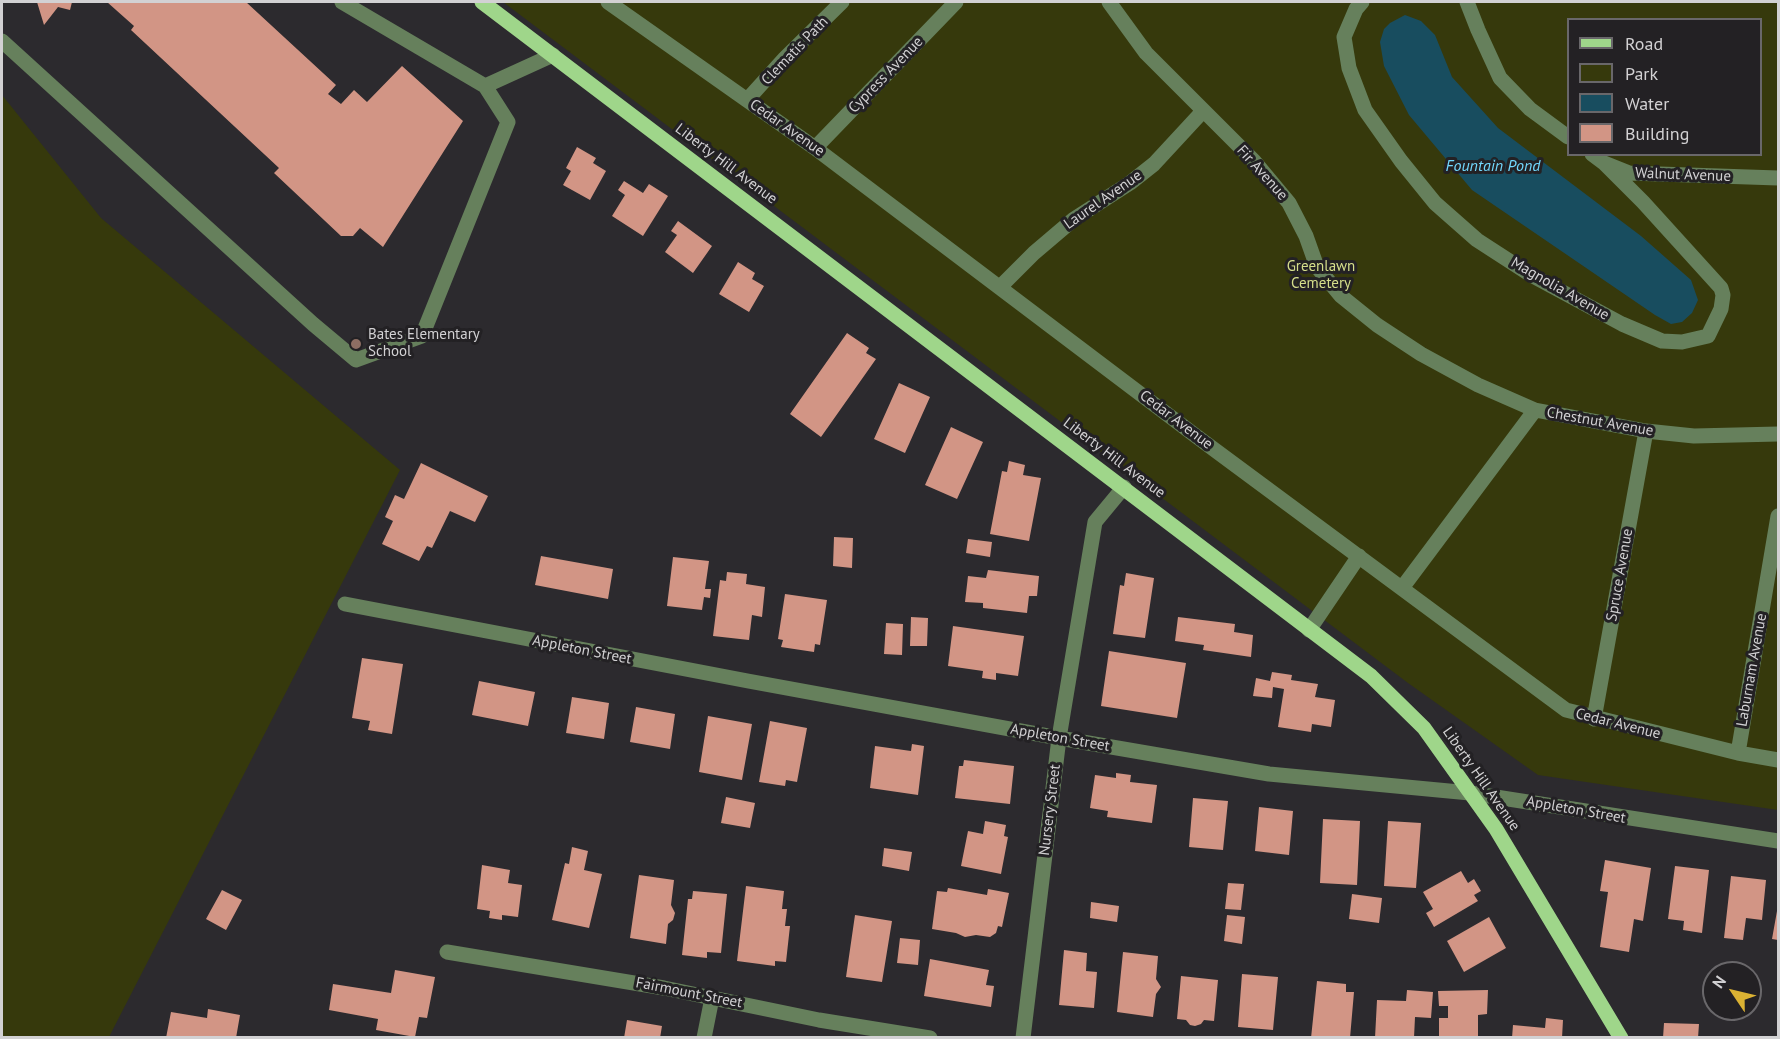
<!DOCTYPE html>
<style>
body{margin:0}
#map{position:relative;width:1780px;height:1039px;overflow:hidden;background:#2c2a2e;font-family:"PT Sans",sans-serif}
canvas{display:block}
.frame{position:absolute;inset:0;border:3px solid #d2d1d3;pointer-events:none}
.legend{position:absolute;left:1567px;top:18px;width:195px;height:138px;box-sizing:border-box;background:#232124;border:2px solid #69676a;margin:0;padding:8px 10px;list-style:none;font-size:18px;color:#d2d1d3}
.legend li{display:flex;align-items:center;gap:12px;height:30px}
.legend b{width:30px;border:2px solid #69676a}
.north{position:absolute;left:1702px;top:961px;width:60px;height:60px;box-sizing:border-box;background:#232124;border:2px solid #69676a;border-radius:50%;rotate:305deg;font-size:16px;font-weight:700;line-height:24px;text-align:center;color:#d2d1d3}
.north::after{content:'';display:block;margin:auto;width:21px;height:27px;background:#dbb233;clip-path:polygon(50% 0,100% 100%,50% 72%,0 100%)}
</style>
<div id="map">
<canvas width="1780" height="1039"></canvas>
<div class="frame"></div>
<ul class="legend">
<li><b style="height:8px;background:#9fd68a"></b>Road</li>
<li><b style="height:16px;background:#36390c"></b>Park</li>
<li><b style="height:16px;background:#184d5f"></b>Water</li>
<li><b style="height:16px;background:#d29585"></b>Building</li>
</ul>
<div class="north">N</div>
</div>
<script>
const context = document.querySelector('canvas').getContext('2d');
context.lineJoin = 'round';
function fill(path, color) { context.fillStyle = color; context.fill(path, 'evenodd'); }
const shape = rows => new Path2D(rows.map(r => 'M' + r).join(''));
function strokePath(path, color, width, dash) { context.strokeStyle = color; context.lineWidth = width; context.lineCap = dash ? 'butt' : 'round'; context.setLineDash(dash || []); context.stroke(path); }
function label(font, color, halo, rows, align = 'center') {
  context.font = font + ' "PT Sans",sans-serif'; context.lineWidth = 6; context.setLineDash([]); context.textBaseline = 'middle'; context.strokeStyle = halo; context.fillStyle = color; for (const [text, x, y, turn = 0] of rows) {
    context.save(); context.translate(x, y); context.rotate((+turn || 0) * Math.PI / 180); context.textAlign = isNaN(turn) ? turn : align; if (halo) context.strokeText(text, 0, 0); context.fillText(text, 0, 0); context.restore();
  }
}
const green = shape([
 [503,2,1778,2,1778,810,1538,775,1408,683],
 [1568,20,1760,20,1760,154,1568,154],
 [2,95,101,218,400,470,109,1037,2,1037]
]);
const water = shape([
 [1405,15,1421,21,1435,35,1452,77,1498,128,1641,236,1691,280,1698,300,1692,313,1682,322,1671,324,1655,315,1472,190,1409,115,1384,66,1380,42,1384,29,1390,23]
]);
const building = shape([
 [37,2,72,2,70,10,58,7,44,25],
 [107,2,246,2,336,85,328,94,341,104,354,90,367,102,402,66,463,121,383,247,360,228,353,236,341,236,274,173,279,168,131,30,134,26],
 [577,147,596,158,593,163,606,171,590,200,563,185,571,171,566,168],
 [624,181,643,193,649,184,668,196,643,236,612,216,625,195,618,190],
 [678,221,712,246,693,273,665,252,677,235,671,231],
 [738,262,755,273,752,279,764,286,749,312,719,294],
 [847,333,869,348,866,353,876,359,821,437,790,414],
 [899,383,930,397,905,453,874,439],
 [951,427,983,442,957,499,925,485],
 [1009,461,1025,465,1023,475,1041,478,1029,541,990,534,1002,471,1007,472],
 [421,463,488,496,475,522,450,511,432,548,427,546,419,561,382,544,393,521,385,517,395,495,404,499],
 [834,537,853,538,852,568,833,566],
 [968,539,992,542,990,557,966,553],
 [541,556,613,569,608,599,535,585],
 [673,557,709,561,705,589,711,589,710,598,704,597,702,610,667,606],
 [988,570,1039,576,1037,596,1029,596,1027,613,983,608,983,603,965,602,968,576,986,578],
 [727,572,747,574,746,584,765,587,762,617,752,615,749,640,713,636,720,580,726,581],
 [1126,573,1154,578,1145,638,1113,634,1120,585,1124,586],
 [785,594,827,600,820,645,815,644,814,652,781,647,783,640,778,639],
 [911,617,928,618,927,646,910,646],
 [1178,617,1235,624,1234,632,1253,635,1251,657,1203,650,1204,645,1175,641],
 [886,623,903,624,902,655,884,654],
 [953,626,1024,636,1018,676,996,673,996,680,982,678,983,671,948,666],
 [1109,651,1186,663,1177,718,1101,706],
 [362,658,403,664,392,734,368,730,370,721,352,718],
 [1272,672,1292,675,1291,680,1318,684,1315,697,1335,700,1331,727,1312,724,1311,732,1278,727,1284,689,1273,687,1272,698,1253,696,1256,678,1270,681],
 [479,681,535,692,528,726,472,715],
 [572,697,609,703,604,739,566,733],
 [636,707,675,714,670,749,630,742],
 [708,716,752,724,742,780,699,772],
 [770,721,807,728,797,782,786,780,785,786,759,782],
 [912,744,924,746,918,795,870,788,875,746,911,751],
 [964,760,1014,766,1010,804,955,798,959,766,963,766],
 [1116,773,1131,775,1130,782,1157,785,1152,823,1107,817,1108,811,1090,808,1095,775,1116,778],
 [726,797,755,803,750,828,721,823],
 [1193,798,1228,801,1223,850,1189,847],
 [1259,807,1293,811,1289,855,1255,851],
 [1323,819,1360,821,1357,885,1320,883],
 [985,821,1006,825,1004,836,1008,837,1001,874,961,866,968,831,983,834],
 [1388,821,1421,823,1416,888,1384,886],
 [572,847,588,851,584,870,602,874,589,928,552,920,565,863,569,864],
 [884,848,912,852,909,871,882,866],
 [1605,860,1651,868,1643,921,1634,919,1629,952,1600,947,1608,892,1600,891],
 [482,865,510,870,508,883,522,885,518,917,502,915,502,920,489,918,490,911,477,909],
 [1675,866,1709,870,1702,933,1683,930,1684,921,1668,919],
 [1461,871,1468,883,1474,879,1481,891,1474,895,1478,901,1434,927,1426,913,1433,909,1423,892],
 [639,875,674,880,671,905,675,913,673,920,668,924,666,944,630,938],
 [1731,876,1766,880,1762,920,1746,918,1743,940,1724,938],
 [1228,883,1244,884,1241,910,1225,909],
 [746,886,784,891,782,909,787,909,785,926,790,926,786,962,775,961,775,966,737,961],
 [948,888,987,895,988,889,1009,893,1002,927,998,926,996,933,990,937,976,935,965,937,956,933,932,929,937,891,947,892],
 [222,890,242,900,226,930,206,919],
 [693,891,727,894,721,953,707,952,707,958,682,955,688,899,692,899],
 [1352,894,1382,898,1379,923,1349,919],
 [1091,902,1119,906,1117,922,1090,918],
 [1777,911,1778,912,1778,940,1772,939],
 [855,915,892,921,882,982,846,977],
 [1227,915,1245,917,1242,944,1224,941],
 [1489,917,1506,948,1464,972,1447,941],
 [900,938,920,940,918,965,897,963],
 [1064,950,1087,953,1086,971,1097,972,1094,1008,1059,1005],
 [1123,952,1158,956,1156,979,1161,987,1156,994,1153,1017,1117,1012],
 [930,959,989,970,986,985,994,986,991,1007,924,996],
 [395,970,435,977,427,1018,419,1017,415,1037,376,1030,378,1019,329,1010,333,984,391,993],
 [1242,974,1278,977,1273,1030,1238,1027],
 [1181,976,1218,980,1214,1021,1204,1020,1201,1024,1195,1026,1190,1025,1186,1020,1177,1019],
 [1317,981,1346,984,1346,992,1354,992,1350,1038,1311,1038],
 [1407,990,1433,992,1431,1018,1415,1017,1414,1038,1375,1038,1377,1000,1406,1001],
 [1488,990,1487,1014,1478,1015,1478,1038,1439,1038,1439,1018,1448,1018,1448,1006,1439,1006,1438,991],
 [208,1009,240,1015,236,1038,166,1038,171,1012,207,1018],
 [1546,1018,1563,1020,1562,1038,1512,1038,1513,1025,1545,1028],
 [627,1020,662,1026,660,1038,624,1038],
 [1664,1023,1699,1024,1698,1038,1663,1038]
]);
const minor = shape([
 [608,2,815,148,1196,436,1566,710,1738,753,1778,760],
 [1109,2,1146,53,1254,161,1289,203,1306,236,1317,267,1341,296,1377,325,1421,354,1478,385,1535,410,1646,431,1694,436,1778,434],
 [1362,2,1356,9,1344,37,1349,68,1365,110,1401,161,1435,203,1477,240,1531,275,1622,324,1662,341,1682,342,1708,336,1721,309,1723,295,1721,288,1643,202,1604,163],
 [1467,2,1478,30,1500,78,1530,109,1568,137],
 [2,41,313,324,356,360,422,336,508,122,485,86,342,2],
 [485,86,553,55],
 [747,100,785,58,842,2],
 [815,148,956,2],
 [1592,154,1604,163,1629,173,1778,178],
 [1000,287,1034,253,1074,219,1130,183,1154,164,1203,111],
 [1402,588,1535,410],
 [345,604,748,681,1059,738,1269,774,1470,793,1778,841],
 [1309,630,1359,556],
 [1594,719,1646,431],
 [1738,753,1778,516],
 [447,952,664,988,819,1020,930,1038],
 [704,1038,712,998],
 [1023,1038,1059,738,1095,522,1124,487]
]);
const major = shape([
 [482,2,1371,676,1424,728,1496,829,1621,1038]
]);
const markers = [
 [356,344,6,"#8d6e63"]
];
const streetNames = [
 ["Clematis Path",795,51,-46],
 ["Cypress Avenue",886,75,-46],
 ["Cedar Avenue",787,128,35],
 ["Liberty Hill Avenue",726,164,37],
 ["Fir Avenue",1262,173,48],
 ["Walnut Avenue",1683,175,2],
 ["Laurel Avenue",1103,200,-35],
 ["Magnolia Avenue",1560,289,30],
 ["Cedar Avenue",1176,420,37],
 ["Chestnut Avenue",1600,422,10],
 ["Liberty Hill Avenue",1114,458,37],
 ["Spruce Avenue",1620,575,-80],
 ["Appleton Street",582,650,11],
 ["Laburnam Avenue",1752,670,-80],
 ["Cedar Avenue",1618,724,14],
 ["Appleton Street",1060,738,10],
 ["Liberty Hill Avenue",1481,779,55],
 ["Nursery Street",1050,810,-83],
 ["Appleton Street",1576,810,10],
 ["Fairmount Street",689,993,11]
];
const parkNames = [
 ["Greenlawn",1321,267],
 ["Cemetery",1321,284]
];
const poiNames = [
 ["Bates Elementary",368,335],
 ["School",368,352]
];
const waterNames = [
 ["Fountain Pond",1493,166]
];
fill(green, '#36390c');
fill(water, '#184d5f');
fill(building, '#d29585');
strokePath(minor, '#66805c', 15);
strokePath(major, '#9fd68a', 15);
for (const [x, y, r, color] of markers) { const dot = new Path2D(); dot.arc(x, y, r, 0, 2 * Math.PI); context.fillStyle = color; context.fill(dot); strokePath(dot, '#232124', 2); }
label('15px', '#d2d1d3', '#232124', streetNames);
label('15px', '#d5de8a', '#232124', parkNames);
label('15px', '#d2d1d3', '#232124', poiNames, 'left');
label('italic 16px', '#72d7fc', '#232124', waterNames);
</script>
